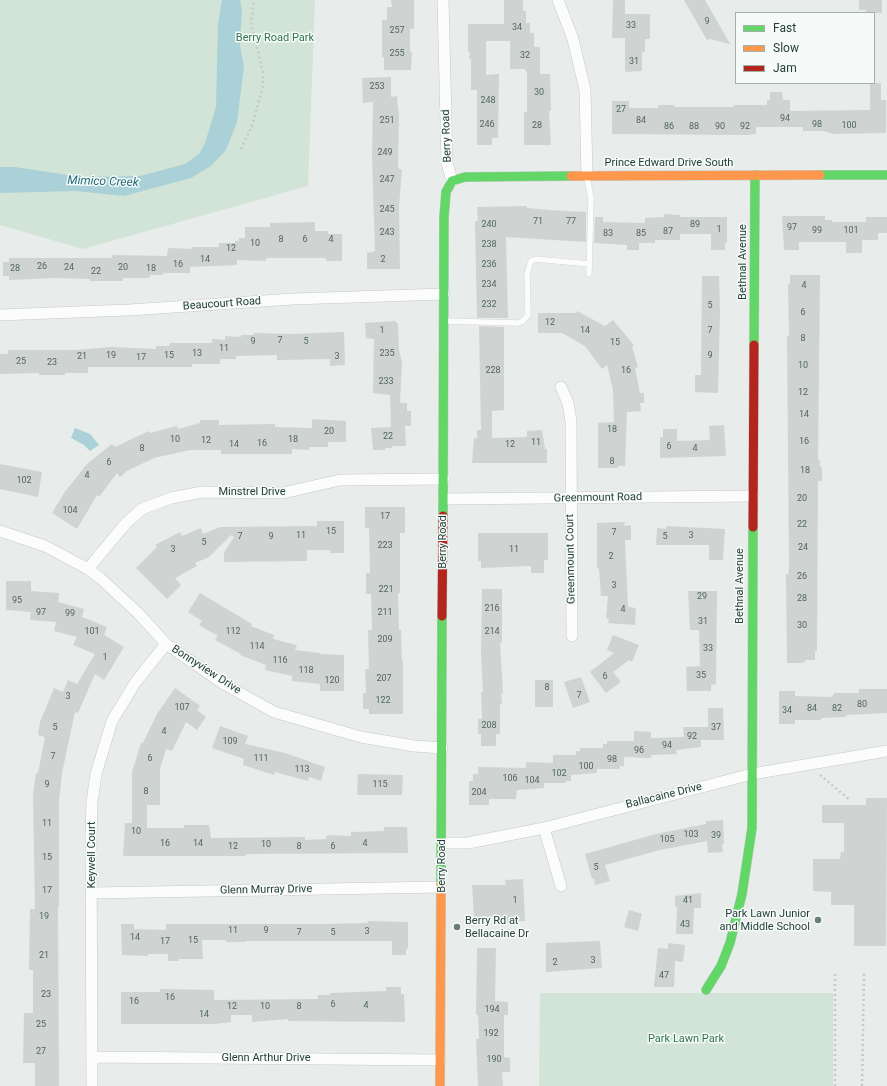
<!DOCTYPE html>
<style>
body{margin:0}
#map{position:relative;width:887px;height:1086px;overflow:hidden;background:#e8ecea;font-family:Roboto,sans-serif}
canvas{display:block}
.legend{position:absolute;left:735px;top:12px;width:140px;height:72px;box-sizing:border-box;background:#f6faf8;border:1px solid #a2b0ac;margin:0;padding:5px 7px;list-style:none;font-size:12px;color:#254039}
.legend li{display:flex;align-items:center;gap:8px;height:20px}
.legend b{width:20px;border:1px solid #a2b0ac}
</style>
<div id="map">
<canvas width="887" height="1086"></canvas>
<ul class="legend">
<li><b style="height:5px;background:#63d668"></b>Fast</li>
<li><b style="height:5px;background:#ff974d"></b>Slow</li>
<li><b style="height:5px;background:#b3261e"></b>Jam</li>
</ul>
</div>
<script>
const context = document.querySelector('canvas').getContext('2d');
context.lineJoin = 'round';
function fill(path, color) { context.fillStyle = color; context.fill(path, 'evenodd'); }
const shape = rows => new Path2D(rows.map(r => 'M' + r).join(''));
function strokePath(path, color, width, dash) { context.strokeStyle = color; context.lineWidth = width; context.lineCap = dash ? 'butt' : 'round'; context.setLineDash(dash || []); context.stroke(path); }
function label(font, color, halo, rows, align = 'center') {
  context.font = font + ' Roboto,sans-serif'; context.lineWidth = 3; context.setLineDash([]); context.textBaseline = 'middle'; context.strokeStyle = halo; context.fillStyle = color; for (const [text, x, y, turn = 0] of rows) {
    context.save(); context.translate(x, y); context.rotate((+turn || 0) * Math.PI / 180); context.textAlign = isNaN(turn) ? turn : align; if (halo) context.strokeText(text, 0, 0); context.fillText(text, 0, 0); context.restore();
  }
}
const green = shape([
 [0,0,315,0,308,186,83,249,0,225],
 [540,993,833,993,833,1086,539,1086]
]);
const water = shape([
 [222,0,240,0,242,10,240,46,244,67,237,122,226,150,211,166,191,178,124,196,76,191,0,193,0,167,15,167,81,177,140,176,185,164,199,154,205,143,216,107,218,23],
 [75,428,90,434,99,445,90,451,84,445,71,438]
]);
const building = shape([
 [391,0,414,0,414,29,410,29,410,52,412,52,411,70,384,70,384,57,382,57,382,20,387,20,387,7,392,7],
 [504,0,523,0,523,11,526,11,526,23,530,23,530,33,534,33,534,47,540,47,540,74,550,74,551,111,549,111,551,145,524,145,524,112,527,112,527,73,525,69,510,69,510,41,486,41,486,75,499,74,498,138,492,138,492,145,477,145,477,90,471,90,471,59,469,59,470,52,468,52,468,24,504,24],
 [613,0,625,0,625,14,650,14,650,39,645,39,645,52,642,52,642,71,625,72,625,38,612,38],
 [684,0,705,0,730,44,710,39,707,40],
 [859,0,882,0,882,13,866,13,866,10,859,10],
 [391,77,391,97,397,96,398,109,399,111,398,168,402,170,399,206,400,269,367,269,367,253,375,251,372,158,373,102,363,103,362,78],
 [870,83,881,83,881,100,886,100,886,133,834,134,823,131,803,131,803,127,756,127,756,134,747,135,612,134,612,101,629,101,629,108,658,108,658,105,674,105,674,107,734,107,734,105,767,105,767,100,770,100,770,92,782,92,783,100,790,100,790,111,870,110],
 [527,206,527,208,549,210,586,212,586,242,506,237,508,318,477,318,475,221,478,221,477,207],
 [664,214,680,215,680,217,727,217,727,243,725,243,725,250,711,250,711,234,680,234,680,240,655,240,655,243,639,243,639,250,627,250,627,245,594,243,595,217,603,217,603,222,645,223,645,218,664,217],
 [782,216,825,216,825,220,832,220,832,222,866,222,866,217,887,217,887,233,878,233,878,240,862,240,862,253,846,253,846,242,799,242,799,250,784,250],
 [315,222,315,231,328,231,328,234,342,234,342,261,326,261,326,258,266,258,266,261,237,260,237,265,190,267,190,273,163,273,163,275,150,275,150,278,123,278,123,281,90,281,90,279,55,278,9,280,9,276,3,276,3,262,9,262,9,258,111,258,113,255,167,256,168,248,192,249,192,247,219,247,219,243,235,243,235,241,239,241,239,238,245,238,245,227,270,227,270,223],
 [790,275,820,275,818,460,820,460,820,467,822,467,822,481,818,481,817,651,815,651,815,660,805,660,805,662,800,663,787,663,786,574,788,575,789,567,787,337,789,336,788,284,790,284],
 [702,276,719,276,720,311,718,393,695,392,695,375,701,375],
 [577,311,605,326,613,320,634,345,632,346,638,367,635,368,640,393,644,393,644,403,640,403,641,411,627,412,625,466,618,466,618,468,598,468,598,423,614,422,613,390,607,365,602,369,585,346,562,333,538,333,538,313,576,313],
 [396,321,396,323,398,323,399,350,402,362,400,403,407,403,407,411,411,411,411,426,405,426,406,446,392,446,392,448,385,448,385,450,373,450,371,428,391,427,390,395,373,393,374,339,366,338,365,323],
 [479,326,504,327,504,410,492,411,492,438,527,437,527,431,542,430,545,449,547,449,547,463,472,463,474,438,477,438,477,430,481,430],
 [344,332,345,365,330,366,330,359,277,360,277,355,236,356,236,359,220,359,220,364,192,364,192,367,88,367,88,373,65,373,65,375,39,375,39,373,0,374,0,354,8,354,8,350,75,350,112,347,156,349,156,346,169,346,170,343,212,343,212,339,225,340,225,336,241,337,241,335,254,335,254,333,293,334],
 [312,419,346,421,346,442,328,442,328,447,309,447,309,450,292,449,292,454,221,454,221,450,190,450,154,458,127,471,120,477,117,473,99,497,97,495,77,529,52,513,64,493,87,464,112,444,115,447,149,431,150,433,177,426,178,429,200,423,200,420,219,420,219,425,275,424,275,427,312,428],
 [724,425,726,456,660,458,660,437,663,437,663,429,677,429,677,441,710,440,709,426],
 [0,464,42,472,38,497,0,489],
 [365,507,405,507,405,533,400,533,400,593,398,593,399,630,401,630,402,661,403,661,403,714,369,714,369,709,363,709,363,693,366,693,365,669,369,669,368,630,372,630,371,594,366,594,366,573,370,573,369,528,365,528],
 [317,521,344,521,344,553,330,553,330,550,307,550,307,561,224,562,224,553,234,537,231,535,209,557,195,563,197,566,175,578,181,585,167,599,136,568,157,547,155,545,180,532,182,536,201,528,203,534,220,527,317,526],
 [625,522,624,526,631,525,631,540,625,540,628,607,636,608,635,625,608,623,609,619,606,618,608,596,601,596,599,569,597,567,597,523],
 [666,526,725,529,723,560,709,560,709,545,656,545,657,528,666,529],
 [478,533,548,533,548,560,544,560,544,573,531,573,531,566,481,568,481,561,478,561],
 [6,581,31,581,31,591,59,593,58,602,84,609,82,617,107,627,104,635,124,647,104,680,95,674,78,713,75,712,62,773,59,801,59,906,58,906,59,1086,35,1086,35,1063,23,1063,24,1013,33,1013,33,970,29,970,30,909,35,909,33,795,36,773,38,773,45,737,38,735,40,722,54,688,63,692,68,680,77,684,95,654,73,645,77,637,54,631,56,622,30,620,31,612,6,610],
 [482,589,502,589,502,643,500,643,503,694,501,694,502,704,500,704,500,734,496,734,496,746,481,746,481,734,478,734,478,719,482,719,481,692,483,692,481,655],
 [688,591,717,591,716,684,711,685,711,691,687,691,686,667,700,666,699,630,690,630],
 [200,593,252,624,251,626,274,635,273,639,297,645,295,650,320,653,320,654,344,655,344,691,320,691,320,684,292,681,292,676,265,670,266,665,240,655,241,654,215,640,218,636,199,625,202,621,188,612],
 [613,635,639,645,632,662,629,660,613,672,621,682,606,693,590,672,614,653,607,650],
 [581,677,590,702,573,708,564,682],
 [535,680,553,680,553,707,535,707],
 [175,688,200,706,197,710,206,717,197,730,186,722,172,751,166,749,160,769,160,805,147,805,147,828,184,828,184,825,209,825,211,838,305,837,305,840,326,839,326,837,328,835,351,836,351,832,384,831,384,827,407,827,408,853,246,854,246,856,123,856,125,823,132,823,132,772,141,743,143,743,157,714],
 [859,689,887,689,887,713,846,715,846,717,821,718,821,720,795,720,795,724,779,724,779,691,795,691,795,696,832,697,834,693,859,693],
 [708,708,723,708,724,740,701,740,701,747,676,750,677,754,651,755,651,758,624,757,624,766,620,766,620,769,597,769,597,773,571,775,571,781,566,781,566,783,544,783,544,788,517,790,516,799,489,799,489,805,469,805,469,781,473,781,473,774,478,774,478,767,526,768,526,762,553,763,553,755,576,755,576,751,580,751,580,748,603,748,603,744,607,744,607,741,634,741,634,731,651,732,651,738,684,737,683,727,708,727],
 [220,726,248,736,245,744,285,753,325,767,321,781,309,777,308,781,275,772,274,775,243,765,244,759,212,748],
 [358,774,403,775,402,795,357,795],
 [866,798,887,798,886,946,854,946,854,905,831,905,831,892,813,891,813,859,840,859,841,852,844,852,844,823,822,823,822,805,866,805],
 [723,820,724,843,722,845,723,852,708,853,707,841,660,850,605,865,610,881,595,885,594,878,592,879,585,854,656,834,706,824,706,821],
 [523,879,525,921,502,922,502,917,474,917,472,885,506,885,505,880],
 [701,893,701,908,694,908,693,934,676,934,677,907,675,907,675,896],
 [629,910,642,914,638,931,624,927],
 [368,921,408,922,408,949,406,948,406,955,392,955,392,941,247,941,244,942,226,942,226,940,202,940,203,959,179,959,179,961,168,961,168,954,148,954,148,956,122,955,121,924,134,924,134,929,166,930,166,924,324,924,368,923],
 [600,941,602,968,546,972,546,943],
 [668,943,685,945,683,962,675,961,674,987,654,987,658,948,668,949],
 [477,948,496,948,495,1001,508,1002,508,1015,504,1015,504,1057,510,1058,510,1072,502,1072,503,1086,478,1086,476,1039,479,1039,478,1015,476,1015],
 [386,987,401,987,401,994,404,994,405,1022,288,1021,288,1019,252,1022,252,1015,231,1015,231,1022,214,1024,121,1024,121,992,160,992,160,989,214,990,214,1000,318,999,318,995,330,995,330,993,386,991]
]);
const path = shape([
 [241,149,252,126,263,86,263,72,251,24,254,0],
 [820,775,850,800],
 [835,1086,835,973],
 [862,1086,864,973]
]);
const lane = shape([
 [587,178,591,198,589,274],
 [444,321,518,323,523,321,528,315,527,274,531,261,536,259,589,264]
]);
const street = shape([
 [443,0,447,163,452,181],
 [558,0,573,39,585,90,587,175],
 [0,315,129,310,293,299,444,294],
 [561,387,568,403,571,421,572,636],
 [444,499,753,496],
 [0,531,45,546,88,569,100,578,139,614,166,644,224,684,274,712,361,737,414,746,442,748],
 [88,569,126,523,142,509,171,498,202,492,283,493,340,480,444,479],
 [544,828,561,886],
 [442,843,468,843,544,828,752,774,887,751],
 [92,893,441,887],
 [92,1057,440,1060],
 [92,1086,91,836,92,802,96,774,112,721,135,683,166,644]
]);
const fast = shape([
 [820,175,887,175],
 [754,345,755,175],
 [443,516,444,217,446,192,452,181,465,177,571,176],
 [441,884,442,616],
 [706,990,721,966,730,943,742,894,752,828,753,527]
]);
const slow = shape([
 [571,176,820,175],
 [440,1086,441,884]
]);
const jam = shape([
 [753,527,754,345],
 [442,616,443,516]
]);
const markers = [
 [818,920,4,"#697c77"],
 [457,927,4,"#697c77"]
];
const numberNames = [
 ["9",707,22],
 ["33",631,26],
 ["34",517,28],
 ["257",397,31],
 ["255",397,54],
 ["32",525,56],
 ["31",634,62],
 ["253",377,87],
 ["30",539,93],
 ["248",488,101],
 ["27",621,110],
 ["94",785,119],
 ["251",387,121],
 ["84",641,121],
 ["246",487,125],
 ["98",817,125],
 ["28",537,126],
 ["100",849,126],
 ["86",669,127],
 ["88",694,127],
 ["90",720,127],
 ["92",745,127],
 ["249",385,153],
 ["247",387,180],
 ["245",387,210],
 ["71",538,222],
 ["77",571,222],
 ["240",489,225],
 ["89",695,225],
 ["97",792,228],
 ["1",719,230],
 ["99",817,231],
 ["101",851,231],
 ["87",668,232],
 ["243",387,233],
 ["83",608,234],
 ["85",641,234],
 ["8",281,240],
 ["6",305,240],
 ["4",331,240],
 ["10",255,244],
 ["238",489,245],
 ["12",231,249],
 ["14",205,260],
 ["2",383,260],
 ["16",178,265],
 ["236",489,265],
 ["26",42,267],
 ["24",69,268],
 ["20",123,268],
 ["28",15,269],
 ["18",151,269],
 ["22",96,272],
 ["234",489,285],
 ["4",804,286],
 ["232",489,305],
 ["5",710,306],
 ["6",803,313],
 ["12",550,323],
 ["1",382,331],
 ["14",585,331],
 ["7",710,331],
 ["8",803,339],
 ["7",280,341],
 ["9",253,342],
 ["5",306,342],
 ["15",615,343],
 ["11",224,349],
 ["13",197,354],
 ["235",387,354],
 ["19",111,356],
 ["15",169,356],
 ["9",710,356],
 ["21",82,357],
 ["3",337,357],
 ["17",141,358],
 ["25",21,362],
 ["23",52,363],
 ["10",803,366],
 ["228",493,371],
 ["16",626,371],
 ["233",386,382],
 ["12",803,393],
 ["14",804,415],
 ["18",612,430],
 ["20",329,432],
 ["22",388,437],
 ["10",175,440],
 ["18",293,440],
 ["12",206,441],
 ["16",804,442],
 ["11",536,443],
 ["16",262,444],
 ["14",234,445],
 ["12",510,445],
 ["6",669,447],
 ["8",142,449],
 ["4",695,449],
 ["8",612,462],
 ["6",109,463],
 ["18",805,471],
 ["4",87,476],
 ["102",24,481],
 ["20",802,499],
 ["104",70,511],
 ["17",385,517],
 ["22",802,525],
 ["15",331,532],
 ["7",614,533],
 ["11",301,536],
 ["3",691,536],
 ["7",240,537],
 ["9",271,537],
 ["5",665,537],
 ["5",204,543],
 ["223",385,546],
 ["24",803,548],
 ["3",173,550],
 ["11",514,550],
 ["2",611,557],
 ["26",802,577],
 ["3",614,586],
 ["221",386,590],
 ["29",702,597],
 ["28",802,599],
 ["95",17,601],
 ["216",492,609],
 ["4",623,610],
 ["97",41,613],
 ["211",385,613],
 ["99",70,614],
 ["31",703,622],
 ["30",802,626],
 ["101",92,632],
 ["112",233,632],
 ["214",492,632],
 ["209",385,640],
 ["114",257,647],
 ["33",708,649],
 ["1",105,658],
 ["116",280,661],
 ["118",306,671],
 ["35",701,676],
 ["6",605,677],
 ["207",384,679],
 ["120",332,681],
 ["8",547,688],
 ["7",579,696],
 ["3",68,697],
 ["122",383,701],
 ["80",862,705],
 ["107",182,708],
 ["84",812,709],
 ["82",837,709],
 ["34",787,711],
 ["208",489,726],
 ["5",55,728],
 ["37",716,728],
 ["4",164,732],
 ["92",692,737],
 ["109",230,742],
 ["94",667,746],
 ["96",639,751],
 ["7",53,757],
 ["6",150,759],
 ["111",261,759],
 ["98",612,760],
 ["100",586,767],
 ["113",302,770],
 ["102",559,774],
 ["106",510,779],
 ["104",532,781],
 ["9",47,785],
 ["115",380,785],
 ["8",146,792],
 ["204",479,793],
 ["11",47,824],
 ["10",136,832],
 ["103",691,835],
 ["39",716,836],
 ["105",667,840],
 ["16",165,844],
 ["14",198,844],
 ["4",365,844],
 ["10",266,845],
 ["12",233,847],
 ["8",299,847],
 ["6",333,847],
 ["15",47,858],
 ["5",596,868],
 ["17",47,891],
 ["1",515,901],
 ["41",688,901],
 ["19",44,917],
 ["43",685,925],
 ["11",233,931],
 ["9",266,931],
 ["3",367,932],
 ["7",299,933],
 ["5",333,933],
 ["14",135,938],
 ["15",193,941],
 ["17",165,942],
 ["21",44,956],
 ["3",593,961],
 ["2",555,963],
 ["47",664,976],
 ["23",46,995],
 ["16",170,998],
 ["16",134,1002],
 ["6",333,1005],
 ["4",366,1006],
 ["12",232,1007],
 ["10",265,1007],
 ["8",299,1007],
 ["194",492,1010],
 ["14",204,1015],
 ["25",41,1025],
 ["192",491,1034],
 ["27",41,1052],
 ["190",494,1060]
];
const parkNames = [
 ["Berry Road Park",275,38],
 ["Park Lawn Park",686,1039]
];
const streetNames = [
 ["Berry Road",447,136,-92],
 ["Prince Edward Drive South",669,163],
 ["Bethnal Avenue",743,262,-90],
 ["Beaucourt Road",222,304,-4],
 ["Minstrel Drive",252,492],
 ["Greenmount Road",598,498,-1],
 ["Berry Road",443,542,-90],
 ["Greenmount Court",571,559,-91],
 ["Bethnal Avenue",740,586,-90],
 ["Bonnyview Drive",206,670,33],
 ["Ballacaine Drive",664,796,-14],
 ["Keywell Court",92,855,-90],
 ["Berry Road",442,866,-90],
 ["Glenn Murray Drive",266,890,-1],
 ["Glenn Arthur Drive",266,1058]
];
const poiNames = [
 ["Park Lawn Junior",810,914],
 ["and Middle School",810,927],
 ["Berry Rd at",465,921,"left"],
 ["Bellacaine Dr",465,934,"left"]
];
const waterNames = [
 ["Mimico Creek",103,182,2]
];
fill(green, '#d1e4d7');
fill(water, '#aad1d8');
fill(building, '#cfd3d2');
strokePath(lane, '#c5c9c7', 6);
strokePath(street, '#c5c9c7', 12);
strokePath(fast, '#c3cac7', 10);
strokePath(slow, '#c3cac7', 10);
strokePath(jam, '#c3cac7', 10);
strokePath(path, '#c3cbc9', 2.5, [2, 3]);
strokePath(lane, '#fcfcfc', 5.5);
strokePath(street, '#fcfcfc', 11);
strokePath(fast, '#63d668', 9);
strokePath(slow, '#ff974d', 9);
strokePath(jam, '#b3261e', 9);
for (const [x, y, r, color] of markers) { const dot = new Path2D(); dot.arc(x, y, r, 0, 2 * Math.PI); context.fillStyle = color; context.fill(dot); strokePath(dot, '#f6faf8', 1.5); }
label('9px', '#506660', null, numberNames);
label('11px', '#2f764c', '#f6faf8', parkNames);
label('11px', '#254039', '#f6faf8', streetNames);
label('11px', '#254039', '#f6faf8', poiNames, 'right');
label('italic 12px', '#1f6a7b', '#f6faf8', waterNames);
</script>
